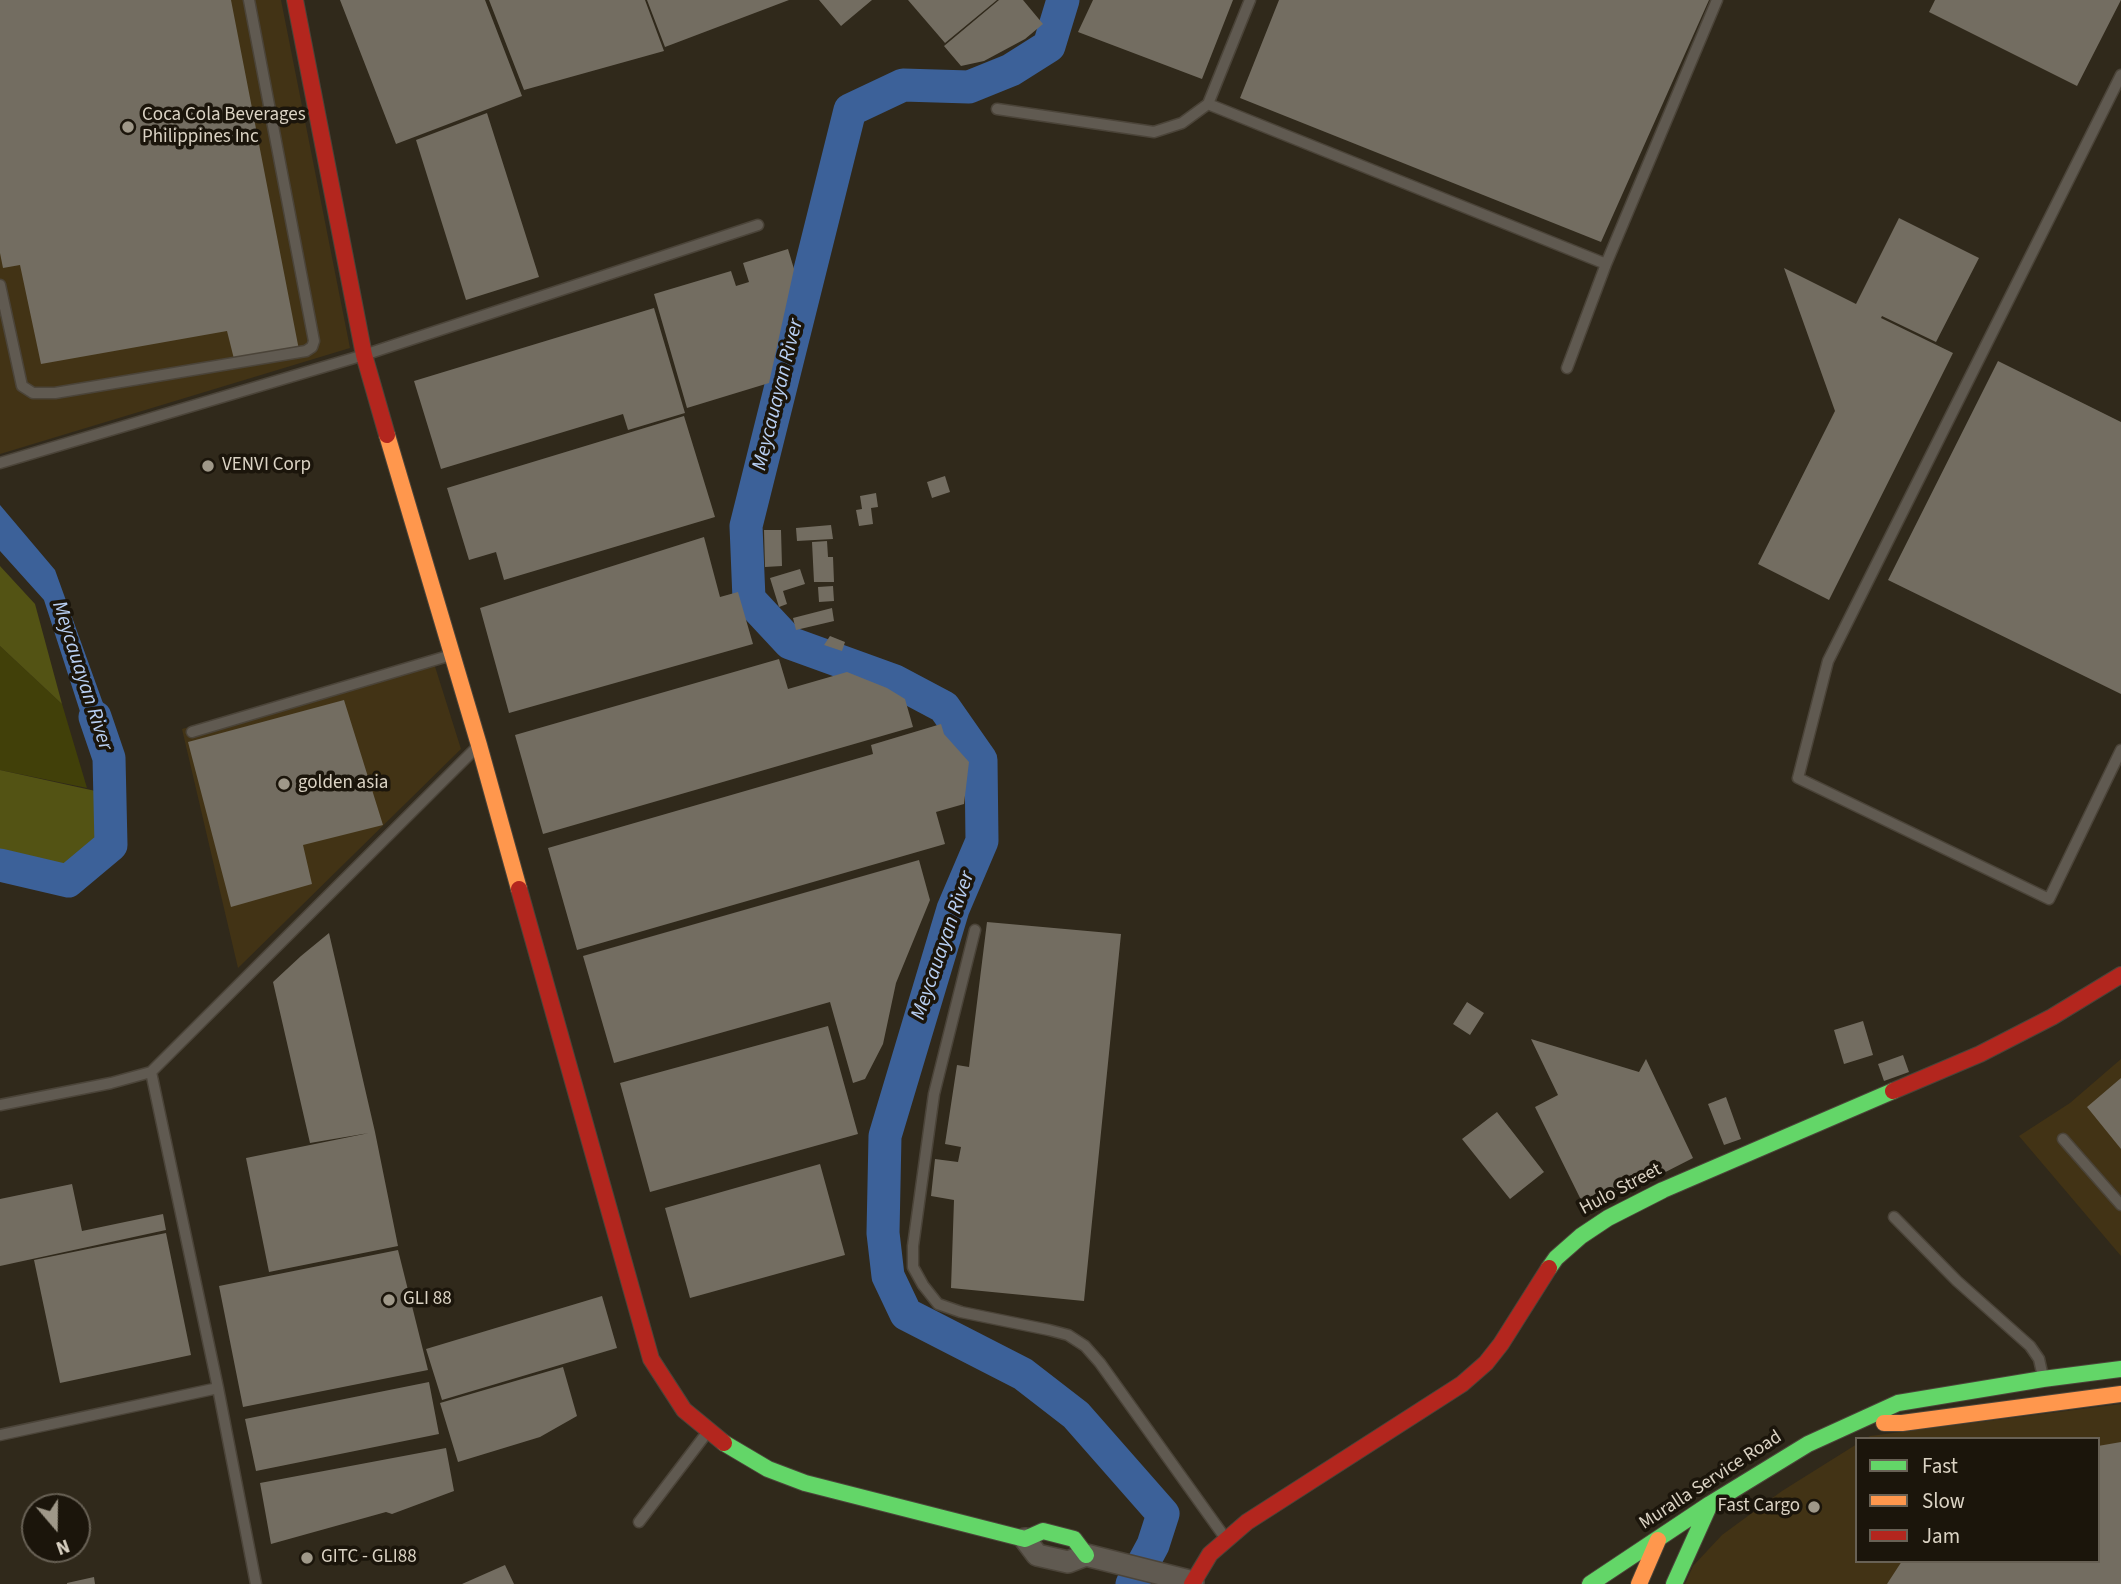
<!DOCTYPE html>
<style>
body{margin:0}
#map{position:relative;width:2121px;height:1584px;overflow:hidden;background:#30291b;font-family:"Source Sans 3",sans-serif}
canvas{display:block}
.legend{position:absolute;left:1855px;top:1437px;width:245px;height:126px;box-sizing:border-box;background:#1b150b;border:2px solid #686155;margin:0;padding:9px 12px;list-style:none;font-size:21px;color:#dbd3c4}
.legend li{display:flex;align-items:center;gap:14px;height:35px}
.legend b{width:35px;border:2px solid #686155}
.north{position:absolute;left:21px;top:1493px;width:70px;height:70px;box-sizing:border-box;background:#1b150b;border:2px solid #686155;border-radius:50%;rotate:160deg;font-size:19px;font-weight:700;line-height:28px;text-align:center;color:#dbd3c4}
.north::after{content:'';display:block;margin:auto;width:24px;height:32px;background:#9f9889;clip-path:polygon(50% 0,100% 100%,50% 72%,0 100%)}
</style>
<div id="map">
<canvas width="2121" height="1584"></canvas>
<ul class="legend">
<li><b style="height:9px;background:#63d668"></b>Fast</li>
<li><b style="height:9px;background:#ff974d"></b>Slow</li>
<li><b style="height:9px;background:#b3261e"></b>Jam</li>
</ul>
<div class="north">N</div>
</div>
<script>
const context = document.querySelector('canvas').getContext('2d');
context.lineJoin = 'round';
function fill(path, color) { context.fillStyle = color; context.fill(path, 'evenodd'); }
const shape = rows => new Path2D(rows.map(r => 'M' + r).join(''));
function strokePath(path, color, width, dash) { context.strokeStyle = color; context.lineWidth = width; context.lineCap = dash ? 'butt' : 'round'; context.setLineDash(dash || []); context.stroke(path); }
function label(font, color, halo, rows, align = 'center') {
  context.font = font + ' "Source Sans 3",sans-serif'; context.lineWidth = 7; context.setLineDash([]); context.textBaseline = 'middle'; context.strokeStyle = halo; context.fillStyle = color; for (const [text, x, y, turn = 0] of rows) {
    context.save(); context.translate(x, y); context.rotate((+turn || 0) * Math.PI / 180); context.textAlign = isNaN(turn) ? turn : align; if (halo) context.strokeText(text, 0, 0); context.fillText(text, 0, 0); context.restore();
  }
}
const built = shape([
 [0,0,281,0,350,348,0,454],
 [432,657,461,749,238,968,182,729],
 [2121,1059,2121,1256,2019,1136,2070,1103],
 [2121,1404,2121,1584,1685,1584,1693,1566,1722,1535,1782,1491,1857,1444,1857,1561,2098,1561,2098,1439,1865,1439,1870,1436]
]);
const green = shape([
 [0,646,62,704,87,788,0,770]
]);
const forest = shape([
 [0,566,35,604,62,704,0,646],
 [0,770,100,792,102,841,66,871,0,855]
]);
const water = shape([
 [0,505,55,570,122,756,96,761,44,600,0,551]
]);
const river = shape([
 [1063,0,1049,46,1011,70,969,87,903,85,850,110,746,526,749,599,790,643,895,681,944,707,981,760,982,841,953,909,885,1136,883,1233,888,1276,906,1314,1023,1374,1076,1415,1163,1514,1153,1545,1132,1584],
 [0,865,68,881,111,845,109,758,95,717]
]);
const building = shape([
 [0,0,231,0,299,350,234,359,227,331,41,364,20,265,3,268,0,253],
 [340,0,485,0,522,96,396,144],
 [489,0,645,0,664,51,524,90],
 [647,0,789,0,665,47],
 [819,0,872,0,841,26],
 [908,0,997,0,945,43],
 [999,0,1023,0,1043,24,1025,39,984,61,961,66,944,46],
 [1093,0,1233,0,1202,79,1078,32],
 [1279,0,1709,0,1601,242,1240,98],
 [1935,0,2121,0,2077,86,1929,12],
 [487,113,539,277,466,300,416,140],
 [1899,218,1979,258,1936,342,1882,316,1881,318,1953,353,1829,600,1758,564,1835,411,1784,268,1856,304],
 [788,249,794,269,769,383,687,408,654,294,731,271,736,286,749,282,743,263],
 [654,308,685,413,628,430,623,414,441,469,414,381],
 [1998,361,2121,422,2121,694,1888,580],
 [684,416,715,517,504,580,496,552,469,560,447,488],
 [945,476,950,492,932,498,927,482],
 [876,493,878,507,871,508,873,524,859,526,856,510,862,509,860,496],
 [831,525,833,539,797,541,796,528],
 [764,530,781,530,782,566,765,567],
 [704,537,720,597,738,592,753,644,509,713,480,608],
 [827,541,828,557,833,557,834,582,814,582,812,542],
 [800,569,805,584,783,591,787,604,779,607,770,578],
 [833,586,834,601,819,602,818,587],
 [832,608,834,621,796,630,793,618],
 [830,636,845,642,842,651,824,645],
 [779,659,788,689,847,672,887,688,905,699,913,727,543,834,515,735],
 [344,700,383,825,303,845,312,884,231,907,188,742],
 [941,724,944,734,969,762,964,804,936,812,945,844,577,950,548,848,873,754,871,745],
 [919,860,930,900,896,983,883,1044,865,1079,853,1083,830,1002,614,1063,583,956],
 [987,922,1121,934,1084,1301,951,1288,954,1200,931,1196,935,1159,958,1162,961,1147,945,1144,957,1065,969,1067],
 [329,933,375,1132,398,1246,269,1272,246,1158,369,1133,310,1143,273,982,301,956],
 [1467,1002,1484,1013,1470,1035,1453,1024],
 [1863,1021,1873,1055,1844,1064,1834,1030],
 [828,1026,858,1134,650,1192,620,1083],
 [1531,1039,1639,1072,1646,1059,1693,1158,1587,1212,1535,1107,1558,1095],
 [1903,1055,1909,1072,1884,1081,1878,1064],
 [2121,1078,2121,1149,2087,1107],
 [1726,1097,1741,1139,1724,1145,1708,1104],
 [1497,1112,1544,1172,1510,1199,1462,1139],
 [820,1164,845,1255,690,1298,665,1208],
 [72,1184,82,1231,163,1214,166,1230,0,1266,0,1199],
 [166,1233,191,1355,60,1383,34,1260],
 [398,1250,428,1370,243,1407,219,1286],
 [602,1296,617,1348,442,1400,426,1349],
 [563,1367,577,1416,540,1437,458,1462,440,1403],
 [429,1382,439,1434,256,1471,245,1419],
 [2121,1442,2121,1584,1887,1584,1902,1561,2098,1561,2098,1446],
 [446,1448,454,1491,392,1514,386,1512,271,1544,260,1483],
 [505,1565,514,1584,462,1584],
 [94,1577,95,1584,67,1584,67,1583]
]);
const lane = shape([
 [2121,75,1828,661,1798,778,2049,899,2121,750],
 [1208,104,1606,264],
 [997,109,1154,132,1182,123,1208,104,1250,0],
 [0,285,22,386,33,393,55,393,306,351,312,347,314,341,249,0],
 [1567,368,1606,264,1717,0],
 [0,463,364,355,758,225],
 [192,732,448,656],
 [975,930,934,1094,913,1246,913,1267,923,1285,938,1304,961,1312,1049,1330,1068,1335,1085,1346,1100,1363,1226,1539],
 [151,1072,218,1388,256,1584],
 [0,1105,111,1083,151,1072,477,747],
 [2063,1139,2121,1205],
 [1894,1217,1957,1281,2030,1346,2039,1359,2043,1377],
 [0,1435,218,1388],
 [639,1522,706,1434]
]);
const street = shape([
 [1025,1539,1037,1555,1068,1562,1086,1555,1193,1582]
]);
const fast = shape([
 [1549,1268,1556,1258,1581,1236,1608,1218,1663,1190,1893,1091],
 [724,1443,768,1469,805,1483,1025,1539,1043,1531,1074,1539,1086,1555],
 [1590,1584,1710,1504,1808,1444,1898,1403,2043,1379,2121,1369],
 [1674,1584,1710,1504]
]);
const slow = shape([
 [387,435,479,745,519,889],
 [1884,1423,1902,1423,2121,1394],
 [1639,1584,1658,1540]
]);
const jam = shape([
 [295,0,364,355,387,435],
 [519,889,651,1359,684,1410,724,1443],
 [1893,1091,1980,1054,2052,1017,2121,975],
 [1192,1584,1210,1554,1247,1522,1462,1384,1486,1363,1501,1344,1549,1268]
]);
const markers = [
 [128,127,7,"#9f9889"],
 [208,466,7,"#9f9889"],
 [284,784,7,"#9f9889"],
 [389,1300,7,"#9f9889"],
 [1814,1507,7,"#9f9889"],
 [307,1558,7,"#9f9889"]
];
const poiNames = [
 ["Coca Cola Beverages",142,116],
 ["Philippines Inc",142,138],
 ["VENVI Corp",222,466],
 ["golden asia",298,784],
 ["GLI 88",403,1300],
 ["Fast Cargo",1800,1507,"right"],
 ["GITC - GLI88",321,1558]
];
const streetNames = [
 ["Hulo Street",1621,1190,-28],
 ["Muralla Service Road",1711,1481,-33]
];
const waterNames = [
 ["Meycauayan River",779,395,-76],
 ["Meycauayan River",81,676,72],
 ["Meycauayan River",944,946,-71]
];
fill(built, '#423315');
fill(green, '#414009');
fill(forest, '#535314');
fill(water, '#3c6199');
strokePath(river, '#3c6199', 33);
fill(building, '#736d61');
strokePath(lane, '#4b4439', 13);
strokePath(street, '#4b4439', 24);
strokePath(fast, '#4b4439', 18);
strokePath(slow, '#4b4439', 18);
strokePath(jam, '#4b4439', 18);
strokePath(lane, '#605a51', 10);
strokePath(street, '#605a51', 21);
strokePath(fast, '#63d668', 16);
strokePath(slow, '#ff974d', 16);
strokePath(jam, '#b3261e', 16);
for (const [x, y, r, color] of markers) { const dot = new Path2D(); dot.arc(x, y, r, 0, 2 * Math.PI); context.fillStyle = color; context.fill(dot); strokePath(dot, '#1b150b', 2.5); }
label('19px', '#dbd3c4', '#1b150b', poiNames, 'left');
label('19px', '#dbd3c4', '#1b150b', streetNames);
label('italic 21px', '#b9d0f4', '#1b150b', waterNames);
</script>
